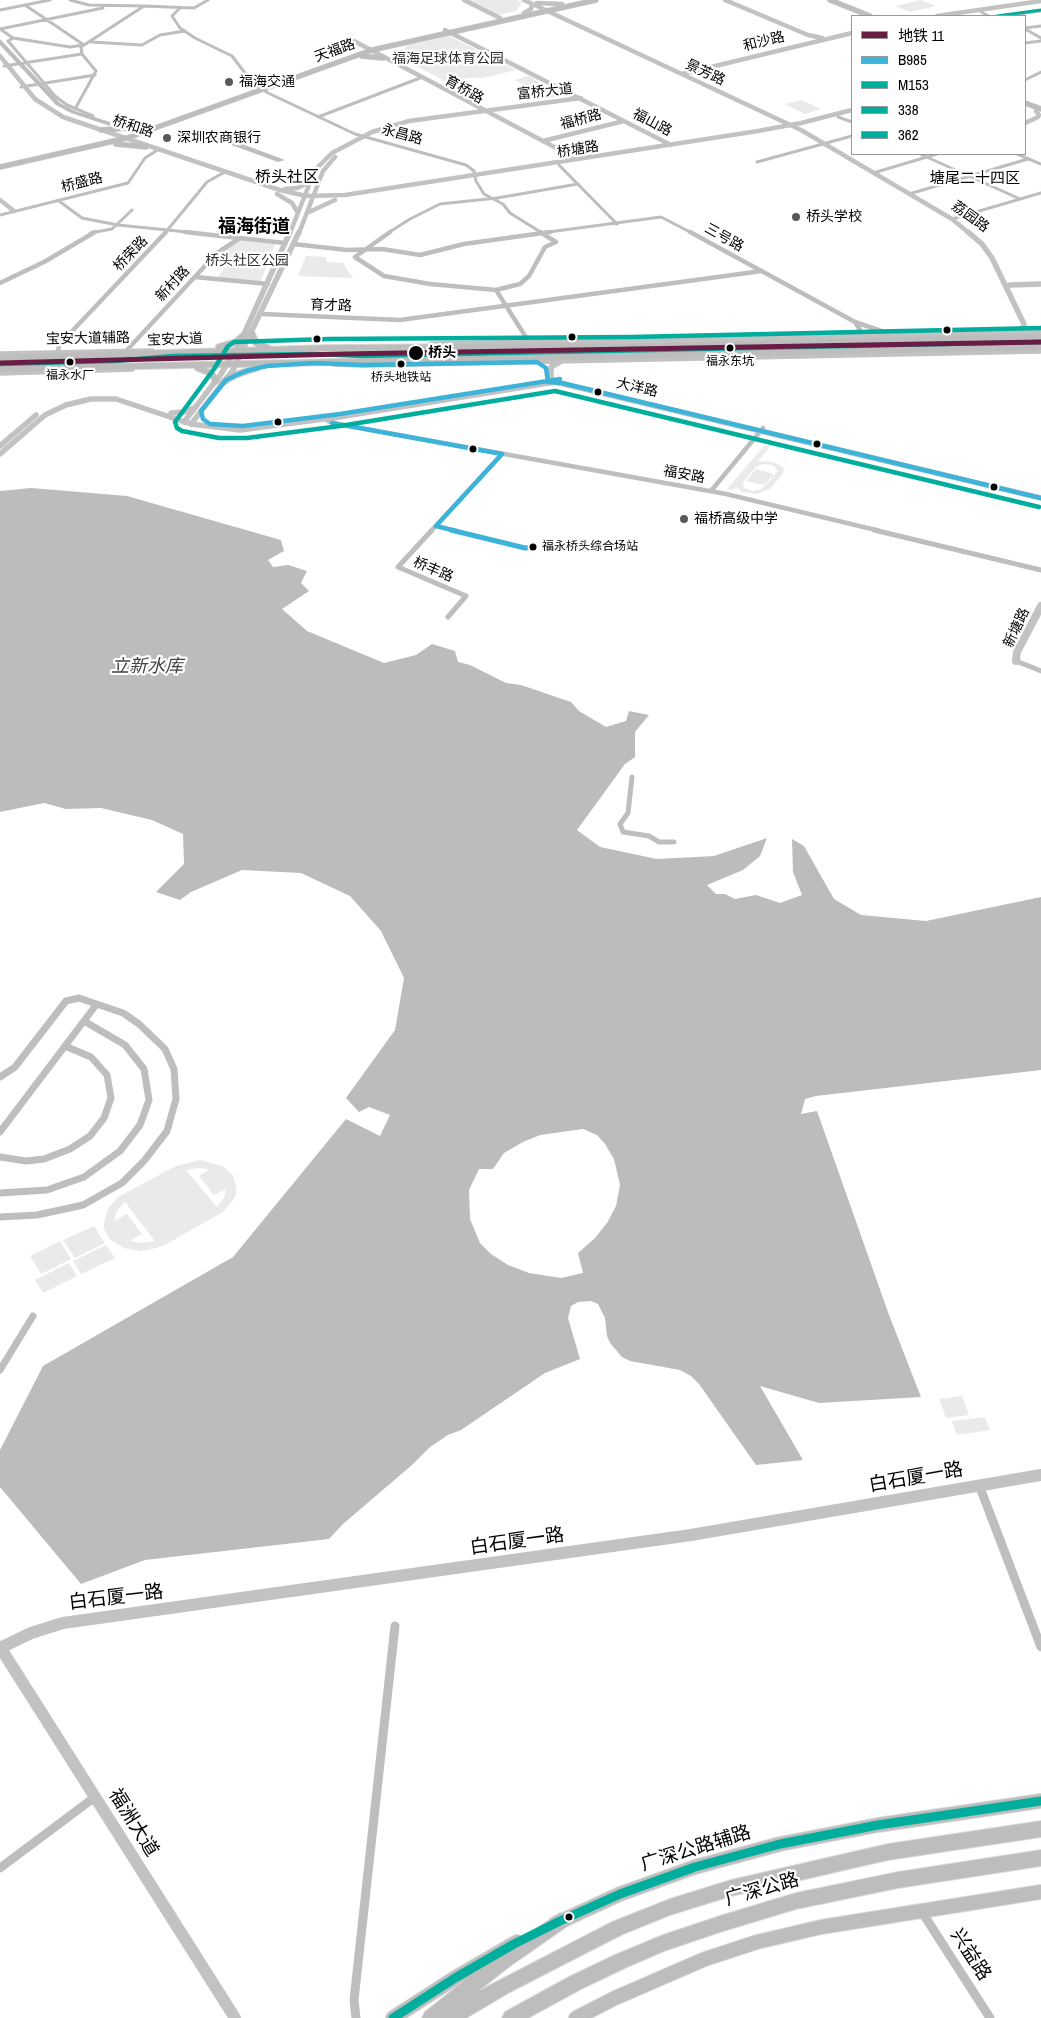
<!DOCTYPE html>
<meta charset="utf-8">
<style>
body{margin:0}
#map{position:relative;width:1041px;height:2018px;overflow:hidden;background:#fff;font-family:"Archivo Narrow","Noto Sans SC",sans-serif}
canvas{display:block}
.legend{position:absolute;left:851px;top:15px;width:175px;height:140px;box-sizing:border-box;background:#fff;border:1px solid #999;margin:0;padding:6px 9px;list-style:none;font-size:15px;color:#000}
.legend li{display:flex;align-items:center;gap:10px;height:25px}
.legend b{width:25px;border:1px solid #999}
</style>
<div id="map">
<canvas width="1041" height="2018"></canvas>
<ul class="legend">
<li><b style="height:6px;background:#6a1d44"></b>地铁 11</li>
<li><b style="height:6px;background:#3cb4d9"></b>B985</li>
<li><b style="height:6px;background:#01ad9c"></b>M153</li>
<li><b style="height:6px;background:#01ad9c"></b>338</li>
<li><b style="height:6px;background:#01ad9c"></b>362</li>
</ul>
</div>
<script>
const context = document.querySelector('canvas').getContext('2d');
context.lineJoin = 'round';
function fill(path, color) { context.fillStyle = color; context.fill(path, 'evenodd'); }
const shape = rows => new Path2D(rows.map(r => 'M' + r).join(''));
function strokePath(path, color, width, dash) { context.strokeStyle = color; context.lineWidth = width; context.lineCap = dash ? 'butt' : 'round'; context.setLineDash(dash || []); context.stroke(path); }
function label(font, color, halo, rows, align = 'center') {
  context.font = font + ' "Archivo Narrow","Noto Sans SC",sans-serif'; context.lineWidth = 4.5; context.setLineDash([]); context.textBaseline = 'middle'; context.strokeStyle = halo; context.fillStyle = color; for (const [text, x, y, turn = 0] of rows) {
    context.save(); context.translate(x, y); context.rotate((+turn || 0) * Math.PI / 180); context.textAlign = isNaN(turn) ? turn : align; if (halo) context.strokeText(text, 0, 0); context.fillText(text, 0, 0); context.restore();
  }
}
const green = shape([
 [467,0,516,0,522,2,516,11,497,15],
 [921,0,936,6,910,12,895,6],
 [449,36,516,70,483,78,469,78,448,83,400,57,406,46],
 [528,76,561,94,559,96,549,98,515,80],
 [801,100,821,109,805,114,785,104],
 [239,240,275,244,260,283,217,278,227,265,215,258,218,254],
 [306,256,326,257,327,262,343,263,353,278,298,276],
 [765,445,770,447,758,461,773,462,780,465,784,469,783,473,770,489,756,494,742,492,736,487,733,490,727,489],
 [762,464,773,465,778,471,762,489,752,491,744,488,743,482,756,467],
 [756,469,774,474,764,485,746,481],
 [200,1160,222,1166,233,1175,236,1187,236,1194,233,1200,223,1212,165,1245,149,1250,140,1251,124,1248,111,1240,104,1229,104,1222,108,1209,118,1197,176,1166],
 [199,1168,210,1169,199,1176,214,1195,226,1189,224,1198,217,1207,186,1170],
 [125,1202,154,1240,154,1241,141,1243,130,1241,142,1234,127,1214,114,1221,117,1211],
 [94,1226,105,1243,75,1258,63,1240],
 [60,1241,71,1259,41,1274,30,1256],
 [106,1245,115,1258,81,1274,73,1261],
 [69,1263,77,1276,43,1293,35,1280],
 [962,1396,969,1415,946,1418,939,1399],
 [985,1417,990,1430,957,1435,952,1421]
]);
const water = shape([
 [205,129,242,144,285,160,278,162,196,132],
 [31,488,127,496,281,540,284,551,268,560,273,567,288,565,307,571,301,583,309,591,282,609,307,631,384,663,416,655,432,644,455,651,458,662,470,665,506,683,521,685,571,702,579,711,606,727,626,721,629,711,649,715,635,732,635,757,625,764,577,830,600,847,657,859,714,856,767,838,760,856,743,870,707,885,716,894,725,894,735,899,756,895,780,903,802,895,793,872,792,839,804,846,834,899,861,915,926,921,1041,897,1041,1070,816,1096,805,1099,801,1114,817,1111,889,1315,921,1397,819,1403,760,1386,803,1460,756,1465,699,1384,691,1376,680,1370,630,1361,622,1357,610,1343,607,1336,605,1318,598,1304,591,1301,578,1302,571,1306,568,1318,580,1359,545,1373,461,1430,448,1435,430,1447,412,1465,343,1524,329,1539,145,1560,81,1584,0,1487,0,1450,43,1366,233,1257,346,1119,380,1136,390,1115,369,1107,359,1112,346,1098,395,1030,404,978,381,931,350,896,301,873,242,870,191,892,180,900,156,892,184,864,183,834,152,820,101,808,66,809,44,803,0,812,0,491],
 [583,1129,597,1135,605,1144,614,1159,620,1185,616,1206,607,1223,595,1238,578,1253,583,1273,561,1278,529,1273,508,1265,491,1254,480,1243,470,1219,469,1190,479,1169,493,1169,504,1153,523,1142,540,1135]
]);
const river = shape([
 [0,39,60,103,75,111,110,122,110,126,71,113,56,105,0,45,0,39]
]);
const streetFar4 = shape([
 [70,0,89,5,144,6,81,47,82,54,96,71,75,109],
 [25,5,84,45],
 [144,6,194,8,208,0],
 [181,7,172,16,180,28,195,38,232,56,245,73,248,83],
 [0,10,50,0],
 [981,12,989,16],
 [1003,16,1041,11],
 [1025,28,1041,26],
 [0,29,103,8],
 [0,29,13,38,70,47,83,45],
 [1025,29,1041,38],
 [13,38,8,41,55,96,67,105,93,116],
 [91,42,142,45,160,35,185,31],
 [1025,43,1041,41],
 [4,66,82,54],
 [247,80,268,93,355,134,466,165,474,171,476,181,484,194,503,204,510,213,542,233],
 [1025,80,1041,72],
 [21,87,95,75],
 [318,117,420,78],
 [838,117,852,122],
 [920,154,1020,199],
 [1017,154,1041,164],
 [757,162,852,136],
 [559,165,617,224],
 [873,173,937,154],
 [909,194,1028,159],
 [59,201,82,218,118,225,197,233],
 [0,215,128,183,145,158,156,151],
 [952,219,1041,193],
 [90,233,112,229,132,210],
 [165,233,207,182,223,173],
 [388,233,410,219,440,204,497,198,578,184],
 [541,233,661,217,692,233]
]);
const streetFar3 = shape([
 [185,232,285,243],
 [390,232,355,257,384,276,430,284,496,290],
 [690,232,855,322],
 [293,244,347,250,382,249,420,255,464,244,550,232],
 [195,277,268,284],
 [0,283,44,262,95,232],
 [262,314,400,320,762,271],
 [851,337,860,330,855,322,890,334],
 [529,342,496,290,520,284,529,276,545,247,556,242,540,232],
 [127,350,217,253,240,238],
 [58,352,59,345,166,232],
 [322,416,328,421,338,424,726,494,880,531],
 [711,491,763,428],
 [431,531,502,454]
]);
const streetFar2 = shape([
 [432,530,398,567,466,596,448,617],
 [874,530,1041,570],
 [1016,661,1041,671],
 [632,777,628,813,620,824,623,832,649,836,659,842,674,842]
]);
const streetFar1 = shape([
 [0,1077,15,1067,66,1001,79,998,123,1013,139,1024,165,1049,174,1069,176,1099,167,1131,144,1161,122,1183,83,1205,37,1215,0,1217],
 [0,1132,96,1005],
 [0,1157,26,1161,44,1159,70,1149,90,1136,104,1118,111,1098,107,1075,91,1057,65,1046],
 [0,1193,47,1190,84,1177,120,1151,140,1125,149,1100,144,1069,125,1045,84,1021],
 [0,1370,33,1316]
]);
const street = shape([
 [979,1485,1041,1647],
 [0,1868,95,1797],
 [922,1912,990,2018],
 [356,2018,354,2000,395,1626]
]);
const secondaryFar3 = shape([
 [464,0,500,18],
 [524,0,801,130,952,219,969,233],
 [725,0,808,35,822,38],
 [537,3,562,4],
 [524,13,531,9,532,4],
 [937,16,1041,1],
 [445,30,671,145],
 [354,41,560,150,572,159],
 [0,56,35,99,63,117,280,190,306,196,345,195,758,131,801,123,852,110],
 [682,74,852,33],
 [1025,123,1038,117,1039,115,1036,111],
 [543,141,624,121],
 [285,189,297,188,311,182],
 [277,194,292,203,298,213],
 [0,200,14,211],
 [309,212,335,200],
 [290,233,315,170,332,153,372,132,409,121,581,98],
 [299,233,323,171,335,157]
]);
const secondaryFar2 = shape([
 [968,232,982,244,992,258,1024,324,1024,327,1015,332],
 [1010,285,1041,284],
 [431,344,1041,332],
 [0,354,152,351],
 [334,364,363,365,1041,351],
 [0,373,132,369],
 [551,382,551,367,560,362],
 [171,413,184,412,196,407],
 [184,422,221,374,240,343,290,232],
 [191,424,233,370,299,232],
 [0,446,36,415],
 [0,454,45,415,66,405,91,399,116,399,191,424,240,430,339,417,555,382,1041,498]
]);
const secondaryFar1 = shape([
 [1016,661,1017,652,1041,606]
]);
const secondary = shape([
 [0,1647,235,2018],
 [0,1648,31,1633,63,1623,691,1535,1041,1475]
]);
const primaryFar2 = shape([
 [830,0,870,16],
 [362,56,383,58],
 [1025,103,1041,109],
 [101,130,142,127],
 [116,144,146,147],
 [0,167,127,138,372,50,596,0]
]);
const primaryFar1 = shape([
 [252,334,256,343,268,348],
 [219,347,236,342,244,335],
 [0,358,328,348,631,346,1041,337],
 [198,368,211,373,216,381],
 [0,369,1041,347],
 [223,382,235,375,256,368]
]);
const primary = shape([
 [555,1924,620,1894,695,1867,780,1844,878,1825,1041,1801],
 [393,2018,455,1978,517,1942],
 [576,2018,615,1998,705,1959,757,1942,821,1927,1041,1892]
]);
const highway = shape([
 [1041,1821,1041,1837,888,1860,731,1896,670,1915,623,1934,574,1959,510,1992,466,2018,422,2018,425,2012,498,1954,560,1913,566,1915,568,1921,566,1927,510,1966,477,1992,612,1922,670,1899,731,1880,888,1844,1041,1821],
 [1041,1850,1041,1866,898,1888,796,1909,720,1932,664,1951,627,1967,581,1989,528,2018,502,2018,505,2012,569,1977,615,1955,663,1935,720,1916,796,1893,898,1872,1041,1850]
]);
const bus1Far1 = shape([
 [201,411,226,380,246,371,267,366,314,363,363,365,537,362,546,368,548,382,562,383,1041,498],
 [201,411,203,419,210,424,243,426,340,414,560,379],
 [332,423,502,454],
 [436,526,456,531],
 [436,526,502,454]
]);
const bus1 = shape([
 [451,530,525,548,533,547]
]);
const bus2Far1 = shape([
 [997,16,1041,10]
]);
const bus2 = shape([
 [1039,507,555,391,340,426,247,438,219,438,182,431,177,428,175,422,214,369,228,346,234,342,328,339,631,337,1041,328]
]);
const bus3 = shape([
 [0,364,116,361,172,356,314,354,363,356,1041,342]
]);
const bus4 = shape([
 [393,2018,455,1978,514,1944,560,1921,620,1894,695,1867,780,1844,878,1825,1041,1801]
]);
const metro1 = shape([
 [0,363,342,354,1041,342]
]);
const markers = [
 [229,82,5,"#595959"],
 [167,138,5,"#595959"],
 [796,217,5,"#595959"],
 [947,330,4.5,"#000"],
 [572,337,4.5,"#000"],
 [317,339,4.5,"#000"],
 [730,348,4.5,"#000"],
 [416,353,8,"#000"],
 [70,362,4.5,"#000"],
 [401,364,4.5,"#000"],
 [598,392,4.5,"#000"],
 [278,422,4.5,"#000"],
 [817,444,4.5,"#000"],
 [473,449,4.5,"#000"],
 [994,487,4.5,"#000"],
 [684,519,5,"#595959"],
 [533,547,4.5,"#000"],
 [569,1917,4.5,"#000"]
];
const farBusnames = [
 ["福永东坑",730,362],
 ["福永水厂",70,376],
 ["桥头地铁站",401,378],
 ["福永桥头综合场站",542,547,"left"]
];
const farStreetnames = [
 ["和沙路",764,42,-14],
 ["天福路",335,51,-20],
 ["景芳路",705,73,25],
 ["育桥路",464,90,29],
 ["富桥大道",545,92,-6],
 ["福桥路",581,120,-15],
 ["福山路",652,123,28],
 ["桥和路",133,127,18],
 ["永昌路",402,135,15],
 ["桥塘路",578,150,-9],
 ["桥盛路",82,183,-14],
 ["荔园路",970,217,36],
 ["三号路",724,238,29],
 ["桥荣路",131,254,-46],
 ["新村路",173,284,-47],
 ["育才路",331,306,2],
 ["宝安大道辅路",88,339,-1],
 ["宝安大道",175,340,-2],
 ["大洋路",637,388,13],
 ["福安路",684,475,10],
 ["桥丰路",433,570,23],
 ["新塘路",1017,628,-65]
];
const farParknames = [
 ["福海足球体育公园",448,59],
 ["桥头社区公园",247,261]
];
const farPoinames = [
 ["福海交通",239,82],
 ["深圳农商银行",177,138],
 ["桥头学校",806,217],
 ["福桥高级中学",694,519]
];
const farStopnames = [
 ["桥头",428,353]
];
const farNeighbourhoodnames = [
 ["塘尾二十四区",975,179]
];
const farQuarternames = [
 ["桥头社区",287,178]
];
const farDistrictnames = [
 ["福海街道",254,227]
];
const waterNames = [
 ["立新水库",147,667]
];
const nearStreetnames = [
 ["白石厦一路",916,1478,-10],
 ["白石厦一路",517,1542,-8],
 ["白石厦一路",116,1598,-7],
 ["福洲大道",133,1823,58],
 ["广深公路辅路",696,1849,-17],
 ["广深公路",762,1890,-16],
 ["兴益路",970,1955,57]
];
fill(green, '#eaeaea');
fill(water, '#bcbcbc');
fill(river, '#bcbcbc');
strokePath(primaryFar2, '#dbdbdb', 6);
strokePath(primaryFar1, '#dbdbdb', 8);
strokePath(primary, '#dbdbdb', 16);
strokePath(highway, '#dbdbdb', 2);
strokePath(streetFar4, '#bebebe', 3);
strokePath(streetFar3, '#bebebe', 4.5);
strokePath(streetFar2, '#bebebe', 5);
strokePath(streetFar1, '#bebebe', 7);
strokePath(street, '#bebebe', 9);
strokePath(secondaryFar3, '#c2c2c2', 4.5);
strokePath(secondaryFar2, '#c2c2c2', 5.5);
strokePath(secondaryFar1, '#c2c2c2', 8);
strokePath(secondary, '#c2c2c2', 12);
strokePath(primaryFar2, '#bdbdbd', 5);
strokePath(primaryFar1, '#bdbdbd', 6);
strokePath(primary, '#bdbdbd', 14);
fill(highway, '#bdbdbd');
strokePath(bus1Far1, '#3cb4d9', 4.5);
strokePath(bus1, '#3cb4d9', 5);
strokePath(bus2Far1, '#01ad9c', 3);
strokePath(bus2, '#01ad9c', 4.5);
strokePath(bus3, '#01ad9c', 4.5);
strokePath(bus4, '#01ad9c', 9);
strokePath(metro1, '#6a1d44', 5);
for (const [x, y, r, color] of markers) { const dot = new Path2D(); dot.arc(x, y, r, 0, 2 * Math.PI); context.fillStyle = color; context.fill(dot); strokePath(dot, '#fff', 2); }
label('12px', '#000', '#fff', farBusnames);
label('14px', '#000', '#fff', farStreetnames);
label('14px', '#303030', '#fff', farParknames);
label('14px', '#000', '#fff', farPoinames, 'left');
label('bold 14px', '#000', '#fff', farStopnames, 'left');
label('15px', '#000', '#fff', farNeighbourhoodnames);
label('16px', '#000', '#fff', farQuarternames);
label('bold 18px', '#000', '#fff', farDistrictnames);
label('italic 18px', '#414141', '#fff', waterNames);
label('19px', '#000', '#fff', nearStreetnames);
</script>
